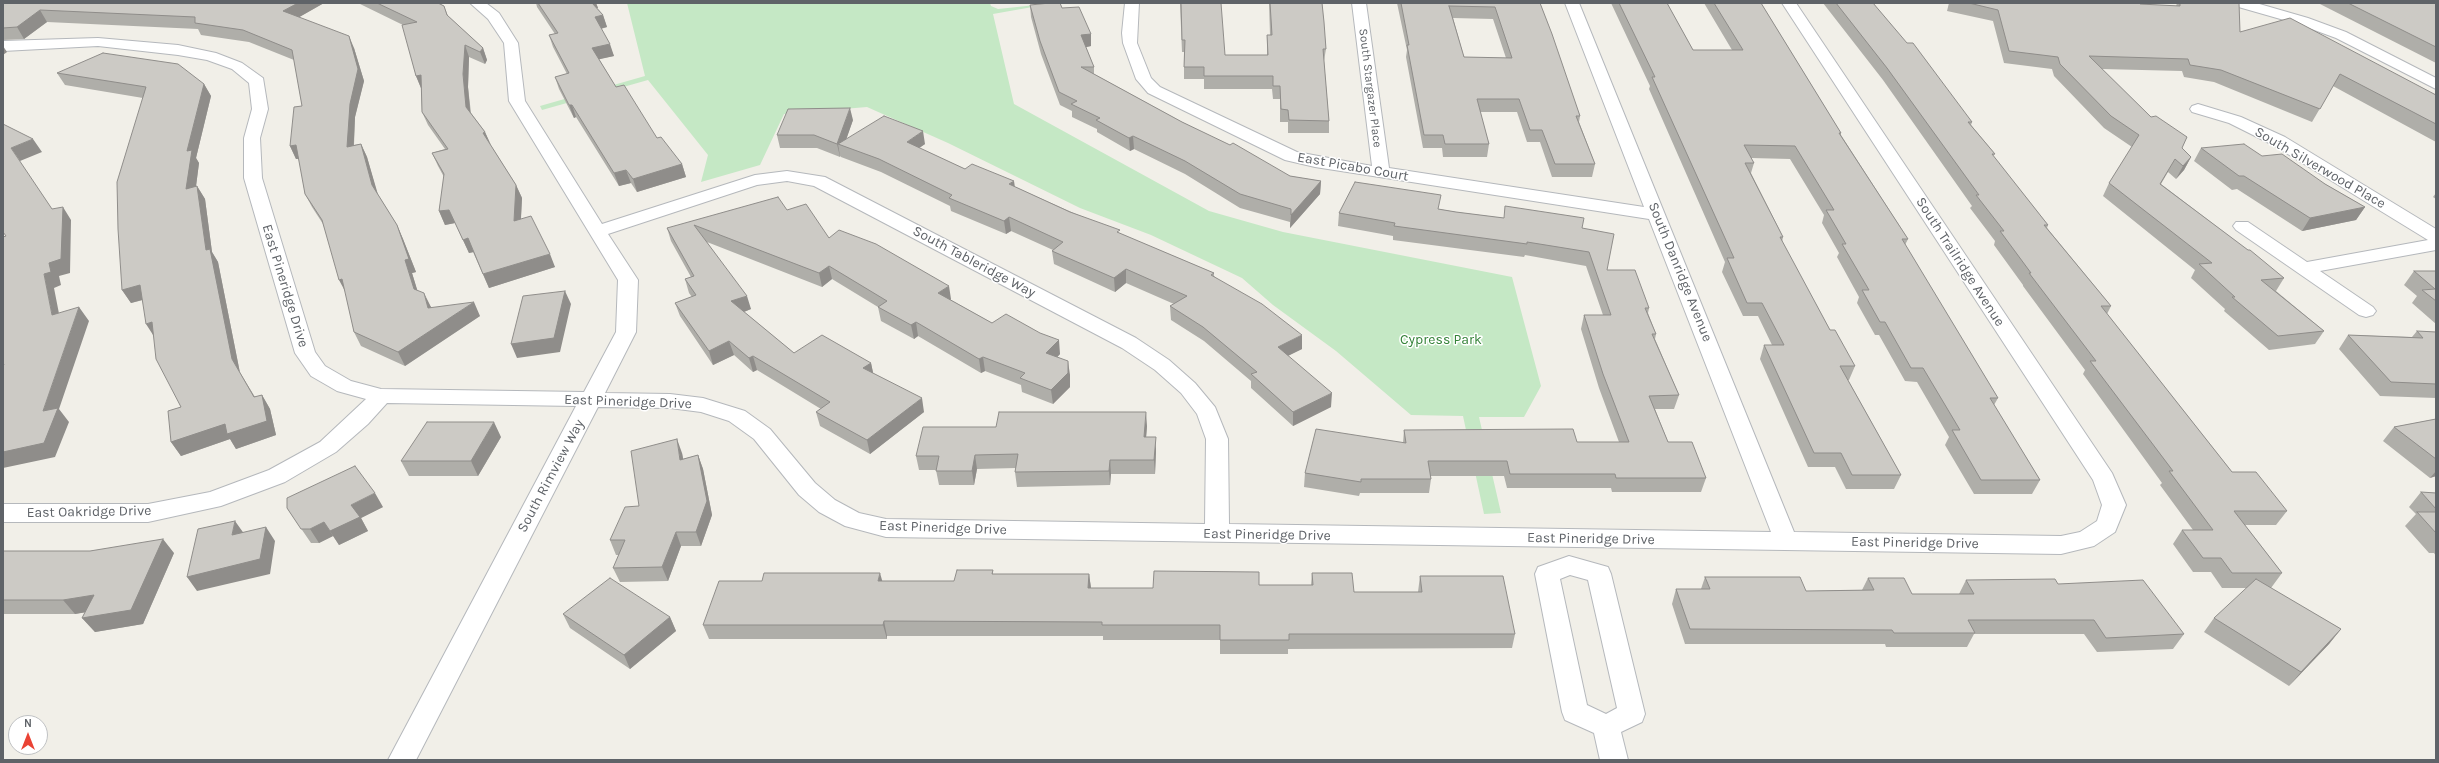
<!DOCTYPE html>
<style>
body{margin:0}
#map{position:relative;width:2439px;height:763px;overflow:hidden;background:#f1efe8;font-family:Karla,sans-serif}
canvas{display:block}
.frame{position:absolute;inset:0;border:4px solid #5f6368;pointer-events:none}
.north{position:absolute;left:8px;top:715px;width:40px;height:40px;box-sizing:border-box;background:#fff;border:1px solid #bfc1c3;border-radius:50%;rotate:0deg;font-size:11px;font-weight:700;line-height:16px;text-align:center;color:#5f6368}
.north::after{content:'';display:block;margin:auto;width:14px;height:18px;background:#ea4335;clip-path:polygon(50% 0,100% 100%,50% 72%,0 100%)}
</style>
<div id="map">
<canvas width="2439" height="763"></canvas>
<div class="frame"></div>
<div class="north">N</div>
</div>
<script>
const context = document.querySelector('canvas').getContext('2d');
context.lineJoin = 'round';
function fill(path, color) { context.fillStyle = color; context.fill(path, 'evenodd'); }
const shape = rows => new Path2D(rows.map(r => 'M' + r).join(''));
function strokePath(path, color, width, dash) { context.strokeStyle = color; context.lineWidth = width; context.lineCap = dash ? 'butt' : 'round'; context.setLineDash(dash || []); context.stroke(path); }
function label(font, color, halo, rows, align = 'center') {
  context.font = font + ' Karla,sans-serif'; context.lineWidth = 3; context.setLineDash([]); context.textBaseline = 'middle'; context.strokeStyle = halo; context.fillStyle = color; for (const [text, x, y, turn = 0] of rows) {
    context.save(); context.translate(x, y); context.rotate((+turn || 0) * Math.PI / 180); context.textAlign = isNaN(turn) ? turn : align; if (halo) context.strokeText(text, 0, 0); context.fillText(text, 0, 0); context.restore();
  }
}
const green = shape([
 [627,3,990,3,991,6,998,9,1055,3,993,14,1014,104,1209,211,1283,232,1512,277,1541,386,1524,417,1479,417,1501,513,1484,514,1463,416,1411,415,1336,351,1273,305,1242,278,1151,235,1080,208,948,143,867,107,784,114,760,165,701,182,708,155,648,80,542,110,540,106,645,76]
]);
const minor = shape([
 [470,3,486,3,499,13,518,43,525,101,602,224,755,175,787,171,825,177,1136,338,1169,360,1195,383,1215,407,1228,439,1229,524,1771,532,1649,219,1315,167,1285,160,1148,93,1136,79,1123,43,1122,33,1125,3,1139,3,1137,43,1151,78,1160,87,1297,152,1372,166,1352,3,1366,3,1389,168,1644,207,1565,3,1579,3,1794,532,2061,536,2080,532,2097,521,2102,505,2093,480,1782,3,1796,3,2112,473,2126,505,2115,532,2094,546,2061,554,886,537,845,526,819,512,799,495,754,439,729,421,701,412,670,408,598,407,416,760,388,760,576,406,387,403,368,424,336,452,285,482,221,506,148,522,3,522,3,504,148,504,210,492,269,470,320,442,366,399,337,391,311,376,295,353,244,178,244,138,252,109,249,83,232,69,207,60,178,55,98,46,3,51,3,41,98,38,178,45,216,53,242,63,263,78,268,109,260,138,262,178,315,352,325,366,351,381,381,389,584,392,616,332,618,280,509,101,504,43,488,19,470,3],
 [787,181,814,186,1122,348,1155,370,1181,393,1197,414,1206,439,1205,524,886,519,859,513,835,500,815,483,770,429,745,411,703,398,670,394,605,393,636,332,638,280,608,234,757,185,787,181],
 [2233,3,2256,3,2308,18,2346,32,2436,78,2436,89,2336,38,2298,24,2235,6,2233,3],
 [2198,104,2241,117,2285,137,2436,229,2436,250,2320,271,2373,307,2376,311,2373,315,2366,317,2359,315,2236,230,2233,226,2236,222,2248,222,2307,262,2428,240,2273,145,2229,123,2192,112,2190,109,2192,106,2198,104],
 [1569,556,1608,567,1611,574,1645,714,1642,722,1621,732,1628,760,1600,760,1594,733,1565,720,1562,712,1535,574,1538,567,1569,556],
 [1570,575,1588,580,1617,708,1606,714,1587,705,1560,579,1570,575]
]);
const wall = shape([
 [3,3,324,3,299,17,354,48,364,81,355,117,354,145,361,144,367,157,377,193,397,225,403,239,416,272,412,273,417,290,431,307,431,308,480,316,405,366,361,346,354,332,345,290,323,224,312,207,305,194,299,159,296,159,290,146,302,106,294,60,249,42,201,35,198,29,47,22,24,39,3,40],
 [358,3,438,3,444,6,448,16,483,48,487,60,485,64,469,57,468,87,471,113,485,132,490,144,516,185,522,198,521,219,555,267,489,288,473,252,469,253,455,223,445,225,439,211,444,177,438,166,432,153,445,149,428,125,422,112,421,88,416,76,403,25],
 [536,3,596,3,598,8,597,8,603,15,607,27,601,29,614,56,599,59,616,87,657,138,682,164,686,177,637,192,631,183,619,186,576,117,574,118,559,89,555,77,567,74,553,47,549,35,555,34,537,7],
 [1180,3,1225,55,1267,55,1267,35,1270,35,1269,3,1322,3,1326,49,1324,61,1329,121,1329,133,1288,133,1288,122,1280,122,1280,99,1273,99,1272,89,1204,89,1204,79,1184,79,1184,52,1182,52],
 [1397,3,1540,3,1580,116,1579,122,1595,164,1592,177,1552,177,1540,142,1527,142,1517,112,1480,112,1489,144,1487,157,1443,157,1442,148,1423,148,1406,57,1407,50],
 [1453,18,1493,19,1506,58,1464,57],
 [1611,3,1667,3,1693,50,1732,50,1704,3,1761,3,1841,133,1841,135,1908,239,1905,245,1998,398,1994,405,2040,480,2032,494,1974,494,1945,445,1949,437,1917,382,1905,381,1879,335,1875,335,1857,303,1859,297,1837,257,1839,253,1822,223,1824,215,1790,159,1751,158,1754,163,1751,173,1783,237,1782,242,1830,330,1855,366,1849,380,1848,380,1901,475,1894,489,1846,489,1835,467,1808,467,1760,359,1764,345,1772,345,1758,316,1743,316,1722,272,1725,262,1649,89,1650,86],
 [1823,3,1873,3,1972,122,1971,125,1995,154,1993,156,2048,225,2047,228,2111,306,2107,314,2232,472,2287,511,2276,525,2245,525,2282,573,2271,588,2270,588,2341,629,2329,644,2289,686,2204,632,2214,618,2247,588,2222,588,2211,572,2193,572,2173,544,2182,530,2193,530,2160,485,2162,483,2083,374,2085,370,2023,286,2023,285,1994,245,1995,241,1970,208,1972,206,1883,80],
 [1949,3,2139,3,2140,4,2176,6,2177,3,2239,3,2240,32,2436,95,2436,142,2333,86,2312,122,2214,82,2184,77,2182,71,2102,69,2151,117,2187,137,2182,148,2191,157,2184,170,2176,179,2168,172,2161,184,2284,278,2276,291,2324,331,2315,344,2269,350,2224,311,2225,309,2191,278,2195,270,2103,196,2109,183,2132,147,2104,128,2054,76,2052,69,2004,63,1993,21,1947,11],
 [2318,3,2436,3,2436,63],
 [1030,5,1062,8,1091,34,1091,46,1086,47,1094,67,1094,74,1182,122,1290,176,1321,181,1320,194,1290,228,1290,222,1240,208,1185,174,1134,149,1130,151,1097,132,1097,129,1072,117,1072,111,1060,105,1041,54,1031,17],
 [57,73,204,84,211,96,196,158,199,163,196,186,197,186,205,199,212,252,218,262,240,373,255,397,262,395,270,409,276,435,236,449,230,439,181,456,171,442,181,407,153,335,143,300,131,303,122,290,143,98,65,85],
 [853,120,846,139,925,144,919,148,965,169,1015,187,1121,234,1214,273,1214,276,1302,349,1288,356,1331,407,1293,426,1251,388,1251,381,1204,341,1171,320,1170,306,1174,304,1126,283,1115,292,1054,264,1052,251,1053,250,1011,231,1006,234,951,211,950,206,881,172,841,157,840,156,840,157,817,148,780,148,777,135],
 [2201,148,2262,156,2325,184,2365,207,2356,220,2302,231,2237,189,2232,190,2194,161],
 [2436,193,2436,199,2433,197],
 [1439,209,1456,212,1582,228,1607,270,1649,308,1648,313,1656,334,1655,339,1679,395,1674,409,1655,409,1668,442,1706,478,1701,492,1612,492,1611,488,1507,488,1504,476,1431,476,1431,479,1429,493,1360,493,1359,496,1304,487,1305,473,1403,443,1404,430,1577,442,1619,442,1599,388,1581,329,1584,315,1603,315,1586,266,1525,255,1524,257,1393,240,1393,236,1338,226,1339,213],
 [787,210,829,238,951,299,951,300,992,323,1060,354,1057,357,1070,375,1070,387,1053,404,1022,392,1021,385,985,371,981,373,918,336,914,339,881,321,878,307,832,279,822,287,707,242,751,309,744,312,794,353,871,363,873,373,924,412,870,454,820,426,816,412,821,409,757,370,753,372,734,355,713,365,680,316,675,303,692,297,689,293,685,279,691,277,671,241,667,228],
 [2414,271,2436,271,2436,324,2412,303,2417,296,2404,285],
 [2417,331,2436,332,2436,398,2380,396,2339,349,2348,335,2412,337],
 [2436,419,2436,476,2430,478,2383,441,2394,427],
 [1147,426,1146,437,1156,451,1155,474,1111,474,1110,485,1017,487,1015,472,1016,468,977,469,974,485,939,485,936,470,919,470,916,456],
 [501,437,478,476,409,476,401,461],
 [682,453,683,459,698,455,703,469,712,515,701,546,681,546,668,581,620,582,613,568,619,555,616,555,610,540,639,506],
 [2421,492,2436,493,2436,556,2434,553,2429,553,2405,526,2416,514,2409,507],
 [383,507,361,518,368,531,339,545,333,536,319,543,311,543,287,508],
 [3,551,174,553,143,624,95,632,82,618,85,612,75,614,3,614],
 [993,570,993,574,1089,574,1091,588,1153,588,1259,585,1311,585,1312,573,1354,592,1418,592,1420,576,1515,634,1512,648,1288,649,1288,654,1220,654,1220,640,1103,640,1103,636,887,636,887,639,709,639,703,625,882,581,954,581],
 [1705,577,1806,591,1862,590,1868,578,1912,594,1959,594,1966,580,2058,584,2184,634,2173,649,2097,652,2084,634,1974,634,1967,647,1886,647,1885,644,1685,644,1672,604,1676,589,1701,589],
 [563,614,670,617,676,631,630,669,570,628]
]);
const shadedWall = shape([
 [298,3,324,3,289,23,283,11],
 [589,3,596,3,598,8,591,9],
 [40,10,47,22,24,39,17,27],
 [603,15,607,27,599,29,595,17],
 [1091,34,1091,46,1082,48,1081,35],
 [349,36,354,48,364,81,355,117,353,160,347,147],
 [610,44,614,56,596,60,592,48],
 [465,45,469,57,468,87,471,120,466,107,463,74],
 [3,46,7,52,3,55],
 [483,48,487,60,485,64,480,52],
 [421,75,426,87,421,88,416,76],
 [204,84,211,96,196,158,199,163,194,202,186,189,187,151],
 [569,105,572,105,576,117,574,118],
 [850,108,853,120,844,146,838,144,840,156,840,157,837,144],
 [923,131,925,144,909,155,907,142],
 [485,132,491,145,483,133],
 [1133,136,1134,149,1130,151,1129,138],
 [33,139,42,152,20,161,11,148],
 [361,144,367,157,379,198,372,185],
 [296,145,303,158,296,159,290,146],
 [2191,157,2184,170,2176,179,2183,166],
 [682,164,686,177,637,192,633,179],
 [626,170,631,183,619,186,614,173],
 [1014,181,1016,194,1009,184],
 [1321,181,1320,194,1290,228,1291,215],
 [516,185,522,198,520,234,514,221],
 [197,186,205,199,212,252,218,262,240,373,263,411,232,359,206,250],
 [63,207,71,220,70,273,59,276,61,285,54,288,62,329,52,315,44,274,49,263],
 [2365,207,2356,220,2302,231,2310,218],
 [449,210,455,223,445,225,439,211],
 [1009,217,1011,231,1006,234,1004,221],
 [397,225,403,239,416,272,412,273,421,302,414,289,405,260],
 [468,238,474,252,469,253,463,240],
 [550,254,555,267,489,288,483,274],
 [829,266,832,279,822,287,819,273],
 [1126,269,1126,283,1115,292,1114,278],
 [342,279,346,293,339,280],
 [140,285,149,298,131,303,122,290],
 [949,286,951,299,940,307,938,293],
 [565,291,571,304,560,352,517,358,511,344],
 [424,293,431,307,434,322,428,308],
 [747,296,751,309,736,315,731,301],
 [474,302,480,316,405,366,398,352],
 [79,307,89,321,59,409,69,422,55,457,3,468,3,452,43,411],
 [152,322,155,338,146,324],
 [916,322,918,336,914,339,911,325],
 [1302,335,1302,349,1277,361,1278,347],
 [1059,340,1060,354,1048,367,1046,353],
 [729,341,734,355,713,365,709,351],
 [753,356,757,370,753,372,749,358],
 [983,357,985,371,981,373,979,359],
 [1068,361,1070,375,1070,387,1053,404,1051,390],
 [871,363,874,377,863,368],
 [1332,393,1331,407,1293,426,1293,412],
 [262,395,270,409,276,435,236,449,230,439,181,456,171,442],
 [922,398,924,412,870,454,867,440],
 [1146,412,1147,426,1145,451,1144,437],
 [494,422,501,437,478,476,471,461],
 [1156,437,1156,451,1155,474,1154,460],
 [677,439,682,453,686,474,680,460],
 [698,455,703,469,712,515,701,546,696,532],
 [975,455,977,469,974,485,972,471],
 [1110,460,1111,474,1110,485,1109,471],
 [2436,471,2436,476,2430,478],
 [375,493,383,507,361,518,368,531,339,545,330,531,351,505],
 [235,521,245,535,232,535],
 [324,522,333,536,319,543,310,529],
 [266,527,275,541,270,574,197,591,187,577],
 [676,532,681,546,668,581,662,567],
 [163,539,174,553,143,624,95,632,82,618],
 [880,573,884,587,878,581],
 [1089,574,1091,588,1088,588],
 [94,595,106,609,75,614,63,600],
 [670,617,676,631,630,669,624,655],
 [884,621,887,636,887,639,883,625],
 [2341,629,2329,644,2289,686,2301,672]
]);
const building = shape([
 [3,3,298,3,283,11,349,36,358,69,350,104,347,147,361,144,372,185,397,225,409,259,405,260,414,289,424,293,428,308,474,302,398,352,354,332,342,279,339,280,322,220,305,194,296,145,290,146,294,107,302,106,292,50,243,30,195,23,195,17,40,10,17,27,3,28,3,3],
 [377,3,438,3,444,6,447,15,483,48,480,52,465,45,463,74,466,107,485,132,483,133,516,185,514,221,531,216,550,254,483,274,468,238,463,240,449,210,439,211,444,174,432,153,448,149,422,112,421,75,416,76,402,25,417,22,377,3],
 [538,3,592,3,603,15,595,17,610,44,592,48,616,87,624,85,657,138,661,137,682,164,633,179,626,170,614,173,572,105,569,105,555,77,569,73,549,35,558,33,538,3],
 [1050,3,1060,3,1062,8,1079,7,1091,34,1081,35,1094,67,1081,67,1182,122,1230,145,1233,143,1290,176,1321,181,1291,215,1291,209,1240,194,1185,161,1133,136,1129,138,1096,120,1100,118,1071,104,1077,101,1059,92,1040,41,1030,5,1050,3],
 [1181,3,1221,3,1225,55,1268,55,1267,35,1272,35,1270,3,1322,3,1324,22,1326,49,1323,49,1329,121,1289,120,1288,110,1281,109,1280,86,1273,86,1273,76,1204,76,1204,67,1184,67,1185,40,1182,40,1181,3],
 [1401,3,1540,3,1552,34,1580,116,1576,116,1595,164,1555,164,1542,130,1530,130,1519,99,1477,99,1489,144,1445,144,1443,135,1424,135,1407,45,1409,45,1401,3],
 [1449,6,1495,7,1512,58,1464,57,1449,6],
 [1619,3,1667,3,1693,50,1743,50,1714,3,1761,3,1841,133,1839,133,1908,239,1902,239,1998,398,1990,398,2040,480,1981,480,1952,430,1960,430,1923,368,1911,368,1885,322,1880,322,1862,290,1869,290,1842,244,1846,244,1826,210,1834,210,1795,146,1744,145,1754,163,1745,163,1783,237,1780,237,1830,330,1835,330,1855,366,1840,366,1901,475,1852,475,1841,453,1814,453,1764,345,1784,345,1762,303,1747,303,1727,258,1734,258,1652,77,1655,77,1619,3],
 [1836,3,1873,3,1907,43,1913,43,1972,122,1968,122,1995,154,1992,154,2048,225,2044,225,2111,306,2101,306,2232,472,2256,472,2287,511,2234,511,2282,573,2232,573,2221,558,2203,558,2182,530,2213,530,2169,471,2173,471,2090,361,2096,361,2029,273,2031,273,2000,231,2004,231,1976,195,1979,195,1887,68,1836,3],
 [1969,3,2139,3,2140,4,2180,6,2180,3,2239,3,2240,32,2290,18,2436,95,2436,124,2340,74,2320,109,2221,70,2190,65,2188,59,2089,56,2151,117,2156,116,2187,137,2182,148,2191,157,2183,166,2175,159,2160,184,2248,250,2250,250,2284,278,2261,280,2324,331,2278,336,2232,297,2235,297,2199,264,2212,263,2109,183,2139,135,2111,116,2060,64,2058,57,2009,51,1998,10,1969,3],
 [2348,3,2436,3,2436,47,2348,3],
 [103,53,178,64,204,84,187,151,192,150,186,189,197,186,206,250,210,249,232,359,254,397,262,395,267,421,227,434,225,424,171,442,168,411,181,407,156,359,152,322,146,324,140,285,122,290,118,229,117,182,146,87,57,73,103,53],
 [850,108,837,144,814,135,777,135,788,109,850,108],
 [884,116,923,131,907,142,965,169,972,164,1014,181,1009,184,1070,212,1120,230,1117,232,1214,273,1211,275,1262,304,1302,335,1278,347,1332,393,1293,412,1251,374,1257,372,1203,327,1170,306,1187,296,1126,269,1114,278,1052,251,1063,242,1009,217,1004,221,949,198,952,195,879,159,838,144,884,116],
 [3,124,33,139,11,148,52,209,63,207,61,259,49,263,51,272,44,274,52,315,79,307,43,411,58,408,44,443,3,452,3,367,4,364,3,365,3,237,6,236,3,232,3,124],
 [2244,144,2262,156,2282,154,2325,184,2365,207,2310,218,2244,176,2239,176,2201,148,2244,144],
 [1355,182,1441,195,1438,209,1456,212,1504,218,1505,206,1584,218,1582,228,1614,234,1607,270,1635,270,1649,308,1645,308,1656,334,1652,334,1679,395,1649,396,1668,442,1692,442,1706,478,1616,478,1615,474,1510,474,1507,461,1428,461,1431,479,1361,479,1361,482,1305,473,1316,429,1406,443,1404,430,1573,429,1577,442,1629,442,1603,374,1584,315,1611,315,1589,252,1527,242,1527,244,1394,226,1395,223,1339,213,1355,182],
 [778,197,787,210,806,204,829,238,839,230,876,244,949,286,938,293,992,323,1006,314,1040,333,1059,340,1046,353,1068,361,1068,373,1051,390,1020,378,1025,373,983,357,979,359,916,322,911,325,878,307,887,301,829,266,819,273,694,225,747,296,731,301,794,353,822,335,871,363,863,368,922,398,867,440,816,412,830,402,753,356,749,358,729,341,709,351,675,303,696,295,685,279,694,276,667,228,778,197],
 [2414,271,2436,271,2436,301,2422,290,2435,289,2414,271],
 [565,291,554,338,511,344,523,296,565,291],
 [2417,331,2436,332,2436,384,2391,382,2348,335,2423,338,2417,331],
 [999,412,1146,412,1144,437,1156,437,1154,460,1110,460,1109,471,1015,472,1018,454,975,455,972,471,936,471,939,456,916,456,923,427,996,427,999,412],
 [2436,419,2436,459,2394,427,2436,419],
 [427,422,494,422,471,461,401,461,427,422],
 [677,439,680,460,698,455,707,501,696,532,676,532,662,567,613,568,625,540,610,540,625,507,639,506,631,451,677,439],
 [355,466,375,493,351,505,360,517,330,531,324,522,310,529,301,529,287,508,287,498,355,466],
 [2421,492,2436,493,2436,509,2421,492],
 [2417,512,2436,512,2436,533,2417,512],
 [235,521,232,535,266,527,260,559,187,577,198,529,235,521],
 [163,539,131,610,82,618,94,595,63,600,3,600,3,551,90,551,163,539],
 [957,570,993,570,992,574,1089,574,1088,588,1153,588,1154,571,1259,572,1259,585,1313,585,1312,573,1352,573,1354,592,1422,592,1420,576,1503,576,1515,634,1289,634,1289,640,1220,640,1220,625,1102,625,1102,622,884,621,883,625,703,625,719,581,762,581,764,573,880,573,878,581,954,581,957,570],
 [1705,577,1800,577,1806,591,1874,590,1868,578,1904,578,1912,594,1974,594,1966,580,2055,579,2058,584,2143,580,2184,634,2106,638,2094,620,1968,620,1975,633,1894,633,1892,630,1690,629,1676,589,1710,589,1705,577],
 [610,578,670,617,624,655,563,614,610,578],
 [2256,579,2341,629,2301,672,2214,618,2256,579]
]);
const farStreetnames = [
 ["South Stargazer Place",1370,88,83]
];
const streetNames = [
 ["East Picabo Court",1353,167,10],
 ["South Silverwood Place",2320,168,30],
 ["South Tableridge Way",974,262,28],
 ["South Trailridge Avenue",1960,262,57],
 ["South Danridge Avenue",1680,272,68],
 ["East Pineridge Drive",285,286,73],
 ["East Pineridge Drive",628,402,2],
 ["South Rimview Way",551,476,-62],
 ["East Oakridge Drive",89,512,-1],
 ["East Pineridge Drive",943,528,2],
 ["East Pineridge Drive",1267,535,1],
 ["East Pineridge Drive",1591,539,1],
 ["East Pineridge Drive",1915,543,1]
];
const parkNames = [
 ["Cypress Park",1441,340]
];
fill(green, '#c5e8c5');
strokePath(minor, '#b5b8bc', 2);
fill(minor, '#fff');
fill(wall, '#afaea9');
fill(shadedWall, '#8f8d8a');
fill(building, '#cccac5');
strokePath(building, '#8f8d8a', 1);
label('12px', '#5f6368', '#fff', farStreetnames);
label('14px', '#5f6368', '#fff', streetNames);
label('14px', '#348238', '#fff', parkNames);
</script>
